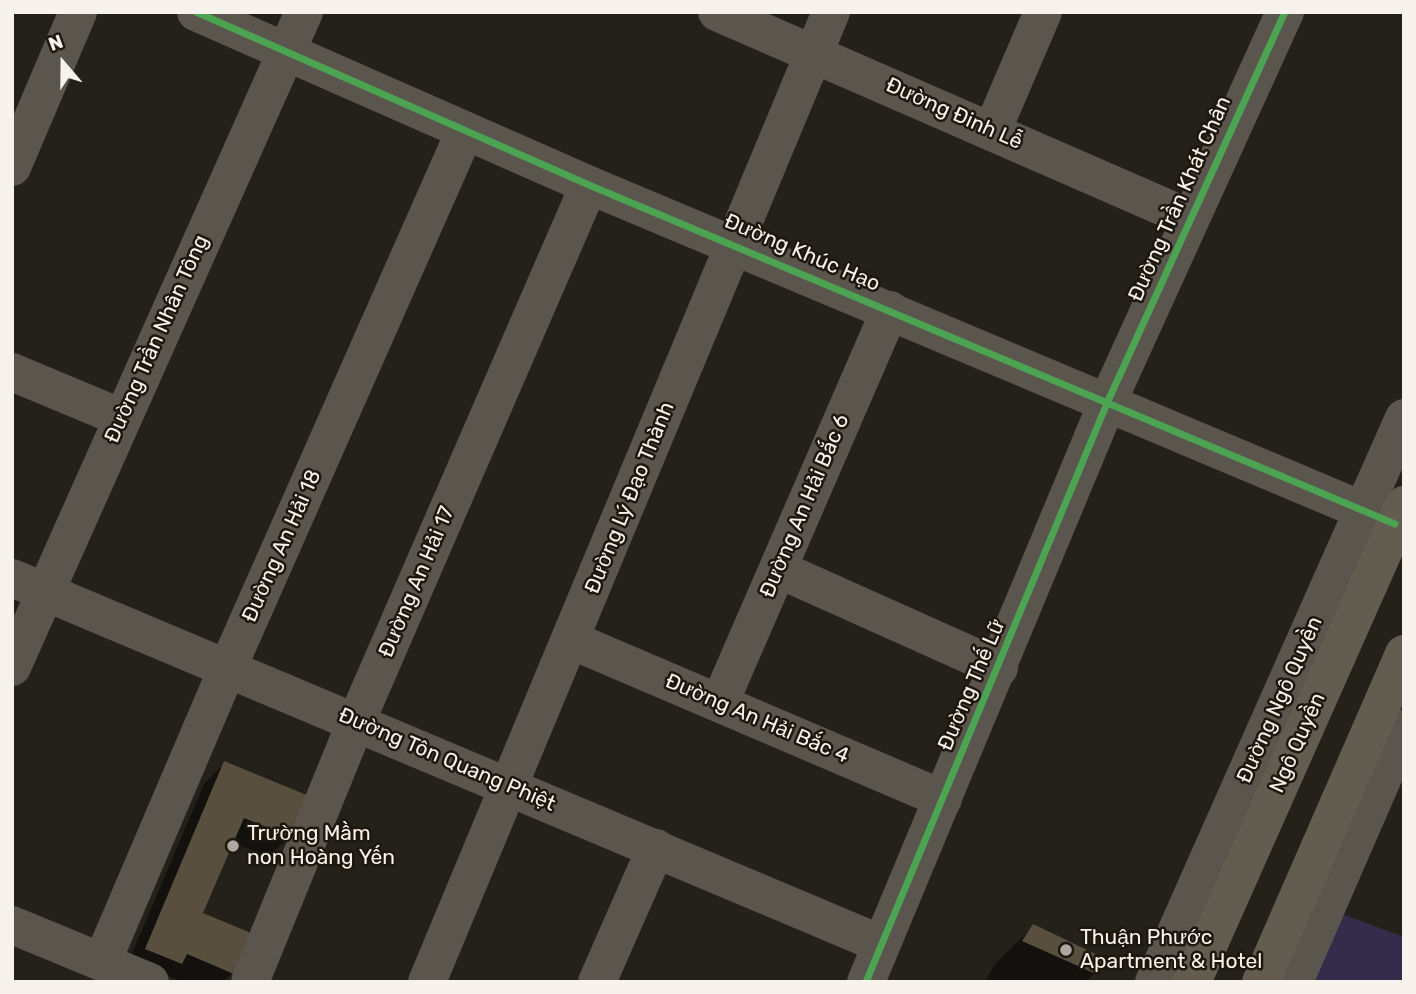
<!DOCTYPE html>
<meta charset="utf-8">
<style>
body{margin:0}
#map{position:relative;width:1416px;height:994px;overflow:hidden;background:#24201a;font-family:Rubik,sans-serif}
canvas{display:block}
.frame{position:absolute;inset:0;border:14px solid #f7f2eb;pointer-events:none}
.north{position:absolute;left:28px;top:28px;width:70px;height:70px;-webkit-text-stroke:5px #1e170d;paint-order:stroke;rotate:340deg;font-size:19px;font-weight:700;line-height:28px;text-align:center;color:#f7f2eb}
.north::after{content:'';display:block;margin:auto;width:24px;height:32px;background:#f7f2eb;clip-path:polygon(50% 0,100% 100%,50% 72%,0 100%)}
</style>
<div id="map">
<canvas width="1416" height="994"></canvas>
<div class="frame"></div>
<div class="north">N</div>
</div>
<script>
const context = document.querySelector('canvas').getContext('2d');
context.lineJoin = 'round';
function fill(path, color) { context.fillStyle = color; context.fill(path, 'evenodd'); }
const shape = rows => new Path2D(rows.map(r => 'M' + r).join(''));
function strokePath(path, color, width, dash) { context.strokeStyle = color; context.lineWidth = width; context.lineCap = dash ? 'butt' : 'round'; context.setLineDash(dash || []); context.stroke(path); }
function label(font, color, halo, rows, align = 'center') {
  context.font = font + ' Rubik,sans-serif'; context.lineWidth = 5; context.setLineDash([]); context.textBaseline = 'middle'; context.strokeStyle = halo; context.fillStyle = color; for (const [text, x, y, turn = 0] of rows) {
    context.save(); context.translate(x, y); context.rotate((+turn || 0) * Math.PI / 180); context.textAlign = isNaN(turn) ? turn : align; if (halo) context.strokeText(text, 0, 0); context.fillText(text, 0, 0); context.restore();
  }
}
const green = shape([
 [1326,908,1404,937,1404,982,1294,982]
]);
const shadow = shape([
 [225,763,289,836,269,857,231,842,201,914,232,973,223,982,183,982,168,976,162,982,125,970,204,784],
 [1034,926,1094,973,1086,982,993,982,986,979,996,963]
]);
const building = shape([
 [224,761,309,796,291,837,244,818,203,913,251,933,234,974,187,954,182,964,145,949],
 [1033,924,1108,960,1096,974,1022,941]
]);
const minor = shape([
 [196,12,589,185,1395,524],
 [717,12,1189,218],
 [992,131,1043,12],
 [12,167,78,12],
 [12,372,122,418],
 [778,569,999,668],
 [12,578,881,944],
 [571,640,943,799],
 [12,667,304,12],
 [720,702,890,310],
 [12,925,150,982],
 [102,962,228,667,465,131],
 [250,982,356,722,589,185],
 [427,982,831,12],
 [597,982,656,848],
 [866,982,1108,401,1285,12],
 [1154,982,1404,418],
 [1294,982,1404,729]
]);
const highway = shape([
 [1192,982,1404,505],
 [1261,982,1404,654]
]);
const cycleway = shape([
 [196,12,589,185,1395,524],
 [866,982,1108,401,1285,12]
]);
const markers = [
 [233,846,7,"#ada8a2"],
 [1066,950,7,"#ada8a2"]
];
const streetNames = [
 ["Đường Đinh Lễ",954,114,24],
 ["Đường Trần Khát Chân",1180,199,-66],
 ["Đường Khúc Hạo",802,253,23],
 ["Đường Trần Nhân Tông",157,339,-66],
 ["Đường Lý Đạo Thành",630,498,-68],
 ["Đường An Hải Bắc 6",805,506,-67],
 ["Đường An Hải 18",282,546,-66],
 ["Đường An Hải 17",417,582,-67],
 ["Đường Thế Lữ",972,685,-67],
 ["Đường Ngô Quyền",1280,700,-66],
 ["Đường An Hải Bắc 4",757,719,23],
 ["Ngô Quyền",1298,743,-66],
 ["Đường Tôn Quang Phiệt",447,760,23]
];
const poiNames = [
 ["Trường Mầm",247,834],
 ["non Hoàng Yến",247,858],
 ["Thuận Phước",1080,938],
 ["Apartment & Hotel",1080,962]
];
fill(green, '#332c4b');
fill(shadow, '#0007');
fill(building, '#584f3f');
strokePath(minor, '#5a554d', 38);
strokePath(highway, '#635c50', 38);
strokePath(cycleway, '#4ca352', 7);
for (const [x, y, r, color] of markers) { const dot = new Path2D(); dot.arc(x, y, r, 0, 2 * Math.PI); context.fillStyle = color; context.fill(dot); strokePath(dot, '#1e170d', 2.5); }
label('21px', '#f7f2eb', '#1e170d', streetNames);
label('21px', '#f7f2eb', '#1e170d', poiNames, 'left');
</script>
